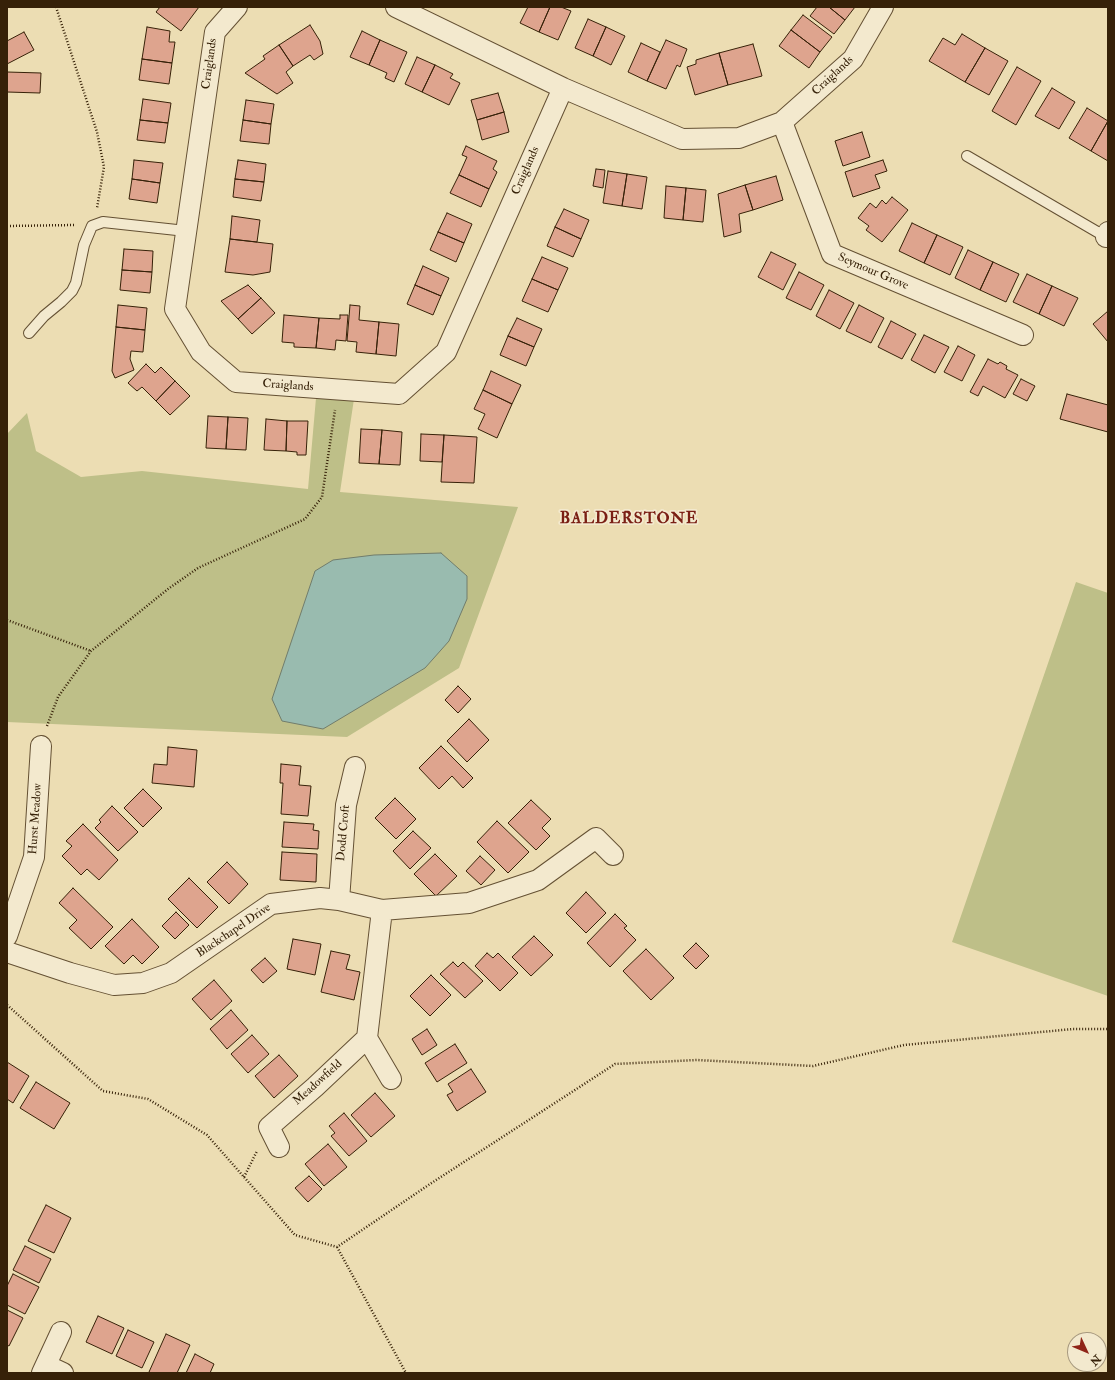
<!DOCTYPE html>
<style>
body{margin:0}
#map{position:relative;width:1115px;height:1380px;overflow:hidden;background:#ecddb3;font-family:"IM FELL Double Pica",serif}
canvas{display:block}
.frame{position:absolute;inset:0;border:8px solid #362108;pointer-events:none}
.north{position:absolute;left:1067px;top:1332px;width:40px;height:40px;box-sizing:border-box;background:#f3e9ce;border:1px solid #a7997f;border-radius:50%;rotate:134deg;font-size:11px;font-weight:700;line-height:16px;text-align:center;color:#362108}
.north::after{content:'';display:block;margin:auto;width:14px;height:18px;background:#8f2418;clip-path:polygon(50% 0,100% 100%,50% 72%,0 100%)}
</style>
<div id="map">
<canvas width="1115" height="1380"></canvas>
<div class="frame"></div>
<div class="north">N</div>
</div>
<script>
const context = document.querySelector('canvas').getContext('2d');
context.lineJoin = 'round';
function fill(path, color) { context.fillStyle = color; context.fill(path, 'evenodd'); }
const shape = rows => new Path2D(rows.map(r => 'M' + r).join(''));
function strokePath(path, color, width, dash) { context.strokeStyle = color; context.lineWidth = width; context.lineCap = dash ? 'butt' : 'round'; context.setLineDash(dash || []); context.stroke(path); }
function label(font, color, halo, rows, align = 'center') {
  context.font = font + ' "IM FELL Double Pica",serif'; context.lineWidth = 3.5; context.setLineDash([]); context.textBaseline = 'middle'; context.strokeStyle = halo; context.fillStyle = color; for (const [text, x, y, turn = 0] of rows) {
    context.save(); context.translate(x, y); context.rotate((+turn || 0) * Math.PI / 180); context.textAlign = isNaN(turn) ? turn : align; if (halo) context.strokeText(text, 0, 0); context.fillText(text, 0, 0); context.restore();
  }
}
const green = shape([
 [316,398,354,399,340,492,518,507,459,668,347,737,7,722,7,434,27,413,36,451,81,477,142,471,308,489],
 [1076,582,1108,593,1108,996,952,942]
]);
const water = shape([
 [441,553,467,576,467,599,449,641,425,668,323,729,282,721,272,699,315,571,333,560,374,555,441,553]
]);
const building = shape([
 [160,7,199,7,181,31,156,12,160,7],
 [528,7,550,7,539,32,520,23,528,7],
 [550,7,561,7,571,11,558,40,539,32,550,7],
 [817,7,829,7,845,20,834,34,810,16,817,7],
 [829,7,855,7,845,20,829,7],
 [803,15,832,37,820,52,791,30,803,15],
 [588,19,606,27,593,56,575,48,588,19],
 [310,25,320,41,323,54,314,60,310,55,293,66,279,45,310,25],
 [147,27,170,31,169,42,175,42,172,63,142,59,147,27],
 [606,27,625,36,611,65,593,56,606,27],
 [791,30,820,52,809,68,779,46,791,30],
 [362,31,380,40,369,65,350,57,362,31],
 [24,32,34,50,7,64,7,41,24,32],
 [962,34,985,48,965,82,929,61,943,38,955,45,962,34],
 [380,40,407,52,394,82,385,78,387,73,369,65,380,40],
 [666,40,687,49,680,67,677,65,666,89,647,81,666,40],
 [641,43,660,52,647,81,628,72,641,43],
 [753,44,762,76,728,85,719,53,753,44],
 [279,45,293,66,286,72,293,83,277,94,245,73,265,59,263,56,279,45],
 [985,48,1008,61,989,95,965,82,985,48],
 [719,53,728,85,695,95,687,67,696,64,696,60,719,53],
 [417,57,435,65,422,92,405,84,417,57],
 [142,59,172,63,169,84,139,80,142,59],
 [435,65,453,74,450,78,460,83,449,105,422,92,435,65],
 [1017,67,1041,81,1016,125,992,111,1017,67],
 [7,72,41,73,40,93,7,92,7,72],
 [1052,88,1075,102,1059,129,1035,116,1052,88],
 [498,93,504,112,477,120,471,100,498,93],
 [143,99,171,103,168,123,140,120,143,99],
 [246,100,274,104,271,124,243,120,246,100],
 [1087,108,1108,121,1091,151,1069,138,1087,108],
 [504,112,509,132,482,140,477,120,504,112],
 [140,120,168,123,165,143,137,140,140,120],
 [243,120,271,124,269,144,240,141,243,120],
 [1108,121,1108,161,1091,151,1108,121],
 [862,132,870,157,843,166,835,141,862,132],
 [466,146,497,161,493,169,497,172,489,189,459,175,467,157,462,155,466,146],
 [134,160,163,163,160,183,132,179,134,160],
 [238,160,266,164,264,182,235,179,238,160],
 [883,160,887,171,875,175,880,188,853,197,845,172,883,160],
 [596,169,605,170,603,188,593,186,596,169],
 [608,171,627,174,622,206,603,203,608,171],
 [627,174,647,177,642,209,622,206,627,174],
 [459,175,489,189,481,207,450,193,459,175],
 [776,176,783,200,753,210,745,185,776,176],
 [132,179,160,183,157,203,129,199,132,179],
 [235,179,264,182,261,201,233,197,235,179],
 [745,185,753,210,739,214,741,232,724,237,718,194,745,185],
 [666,186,686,188,683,220,664,218,666,186],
 [686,188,706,190,703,222,683,220,686,188],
 [892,197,908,210,882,242,866,230,869,226,858,218,870,203,876,208,882,200,886,204,892,197],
 [564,209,589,220,581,239,555,227,564,209],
 [447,213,472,224,464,243,438,232,447,213],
 [232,216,260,220,257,242,230,239,232,216],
 [912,223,937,235,924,263,899,251,912,223],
 [555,227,581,239,573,257,547,246,555,227],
 [438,232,464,243,456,262,430,250,438,232],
 [937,235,963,247,950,275,924,263,937,235],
 [230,239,273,244,270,272,253,275,225,272,230,239],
 [124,249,153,251,152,272,122,270,124,249],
 [968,250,993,262,980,290,955,278,968,250],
 [771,252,796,264,783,290,758,277,771,252],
 [542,257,568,268,558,290,532,279,542,257],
 [993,262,1019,274,1006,302,980,290,993,262],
 [423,266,449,278,441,296,415,285,423,266],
 [122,270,152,272,150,293,120,290,122,270],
 [799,272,824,285,811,310,786,298,799,272],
 [1027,274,1052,286,1039,314,1013,302,1027,274],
 [532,279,558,290,548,312,522,301,532,279],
 [248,285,261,298,238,319,221,301,248,285],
 [415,285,441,296,433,315,407,304,415,285],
 [1052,286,1078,298,1064,326,1039,314,1052,286],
 [829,290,854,303,840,329,816,316,829,290],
 [261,298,275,313,252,334,238,319,261,298],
 [118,305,147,308,145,330,116,327,118,305],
 [350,305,360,306,359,320,379,322,376,354,356,352,357,342,347,341,350,305],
 [859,305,884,318,871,343,846,331,859,305],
 [1108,311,1108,342,1093,324,1108,311],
 [284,315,319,318,316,348,294,347,294,343,282,342,284,315],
 [340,315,348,315,346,341,336,340,335,350,316,348,319,318,340,319,340,315],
 [517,318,542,329,534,347,508,336,517,318],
 [891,321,916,334,902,359,878,347,891,321],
 [379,322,399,324,396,356,376,354,379,322],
 [116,327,145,330,143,352,131,351,130,359,134,370,115,378,112,371,116,327],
 [924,335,949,347,935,373,911,360,924,335],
 [508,336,534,347,526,366,500,355,508,336],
 [958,346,975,355,962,381,944,372,958,346],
 [988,359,998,364,1000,362,1007,366,1006,369,1018,375,1005,398,983,386,978,396,970,392,988,359],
 [146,364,155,373,161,367,175,381,156,401,142,387,137,391,128,383,146,364],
 [491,371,521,385,512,404,483,390,491,371],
 [1021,379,1035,386,1027,401,1013,394,1021,379],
 [175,381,190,396,170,415,156,401,175,381],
 [483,390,512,404,497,438,478,429,485,414,474,409,483,390],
 [1067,394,1108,405,1108,432,1060,419,1067,394],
 [208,416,228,417,226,449,206,448,208,416],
 [228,417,248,418,246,450,226,449,228,417],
 [266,419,287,421,286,451,264,450,266,419],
 [287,421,308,421,306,455,297,455,297,452,286,451,287,421],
 [361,429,382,430,379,464,359,463,361,429],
 [382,430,402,432,400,465,379,464,382,430],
 [421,434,444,435,442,462,420,461,421,434],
 [444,435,477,437,474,483,441,482,444,435],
 [458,686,471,699,458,713,445,700,458,686],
 [469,719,489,740,467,762,447,741,469,719],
 [441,746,473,778,463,788,452,776,439,789,419,768,441,746],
 [168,747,197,750,194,787,152,783,154,764,167,765,168,747],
 [281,764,301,766,299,785,311,786,308,816,281,814,283,783,280,783,281,764],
 [143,789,162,808,143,827,124,808,143,789],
 [395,798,416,819,396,839,375,818,395,798],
 [531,800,551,819,542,828,550,836,536,850,508,823,531,800],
 [112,806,138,832,118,851,95,828,101,822,99,820,112,806],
 [497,821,529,852,508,873,477,842,497,821],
 [284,822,314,824,313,830,319,831,318,849,282,847,284,822],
 [83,824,118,860,99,880,87,869,81,875,62,856,72,846,66,841,83,824],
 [413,831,431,848,410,869,393,851,413,831],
 [282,852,317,854,316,882,280,880,282,852],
 [435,854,457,876,436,896,414,874,435,854],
 [480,856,495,870,481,885,466,871,480,856],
 [227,862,248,884,229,904,207,882,227,862],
 [189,878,218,907,197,928,168,899,189,878],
 [73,888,113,927,91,949,69,928,77,920,59,903,73,888],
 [586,892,606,913,586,933,566,913,586,892],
 [176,912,189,925,175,939,162,926,176,912],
 [615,914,627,926,624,928,636,940,610,967,587,943,615,914],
 [132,919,159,947,142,964,133,955,124,964,105,946,132,919],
 [534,936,553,955,531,976,512,957,534,936],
 [293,939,321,944,315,975,287,969,293,939],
 [696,943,709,956,696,969,683,956,696,943],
 [646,949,674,978,651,1000,623,971,646,949],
 [331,951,350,955,346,969,360,972,354,1000,321,992,331,951],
 [487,953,493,958,498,953,518,973,500,991,475,966,487,953],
 [265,958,277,971,263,983,251,970,265,958],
 [453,962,458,967,463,962,483,981,465,998,440,974,453,962],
 [431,975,451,995,430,1016,410,996,431,975],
 [214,980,232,1001,211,1020,192,999,214,980],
 [231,1010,248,1030,227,1049,210,1029,231,1010],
 [427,1029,437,1045,422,1055,412,1039,427,1029],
 [252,1035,269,1054,248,1073,231,1054,252,1035],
 [455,1044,467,1063,437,1082,425,1063,455,1044],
 [279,1055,298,1076,274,1098,255,1076,279,1055],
 [7,1062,29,1076,13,1103,7,1099,7,1062],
 [471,1069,486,1092,457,1111,447,1095,453,1092,448,1084,471,1069],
 [36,1082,70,1103,54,1129,20,1108,36,1082],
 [375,1093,395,1116,371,1137,351,1115,375,1093],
 [344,1113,367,1141,349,1156,331,1136,335,1133,329,1126,344,1113],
 [328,1144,347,1167,324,1186,305,1164,328,1144],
 [309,1176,322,1189,308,1202,295,1188,309,1176],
 [46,1205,71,1218,54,1253,28,1241,46,1205],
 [25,1246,51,1259,39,1283,13,1270,25,1246],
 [13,1274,39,1287,25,1314,7,1305,7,1286,13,1274],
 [7,1310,23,1318,9,1346,7,1345,7,1310],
 [98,1316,124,1328,112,1354,86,1342,98,1316],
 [128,1330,154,1342,142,1368,116,1356,128,1330],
 [166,1334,190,1345,177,1373,151,1373,149,1372,166,1334],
 [195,1354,214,1364,210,1373,186,1373,195,1354]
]);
const path = shape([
 [56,7,97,132,104,167,97,208],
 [7,226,74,225],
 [7,620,91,651],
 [47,726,58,697,91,651,168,589,198,568,305,519,322,497,335,410],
 [7,1005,103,1091,148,1099,207,1135,295,1235,337,1247,430,1184,615,1064,697,1060,813,1066,904,1045,1073,1029,1108,1029],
 [244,1177,257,1151],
 [337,1247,406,1373]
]);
const service = shape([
 [967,156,1106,237],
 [29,333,44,316,61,302,72,291,76,283,84,245,92,226,103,222,186,231]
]);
const minor = shape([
 [237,7,215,32,175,309,201,352,236,382,399,394,446,352,563,88],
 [396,7,563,88,682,139,739,138,782,122,853,59,883,7],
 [782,122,832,254,1023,335],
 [1106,237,1108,232],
 [339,900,346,805,355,767],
 [7,936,34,857,41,746],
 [7,952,70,973,114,985,143,983,171,973,271,904,320,898,339,900,382,910,469,903,538,880,596,838,613,855],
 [367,1038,391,1079],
 [279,1147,269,1127,315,1087,367,1038,382,910],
 [46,1365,63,1373],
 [42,1373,61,1332]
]);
const streetNames = [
 ["Craiglands",210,64,-82],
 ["Craiglands",833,76,-43],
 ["Craiglands",526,171,-66],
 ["Seymour Grove",873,272,23],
 ["Craiglands",288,386,4],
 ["Hurst Meadow",36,819,-86],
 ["Dodd Croft",344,833,-85],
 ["Blackchapel Drive",234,931,-34],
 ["Meadowfield",318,1083,-42]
];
const districtNames = [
 ["BALDERSTONE",629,520]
];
fill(green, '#bebf88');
fill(water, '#99bbaf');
strokePath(water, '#717d6c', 1);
fill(building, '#dea48e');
strokePath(building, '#362108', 1);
strokePath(service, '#645033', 12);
strokePath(minor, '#645033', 22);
strokePath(path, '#362108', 2.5, [1, 2]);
strokePath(service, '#f3e9ce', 10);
strokePath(minor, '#f3e9ce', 20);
label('12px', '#362108', '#f3e9ce', streetNames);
context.letterSpacing = '1px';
label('bold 16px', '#7a1f14', '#f3e9ce', districtNames);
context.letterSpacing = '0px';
</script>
